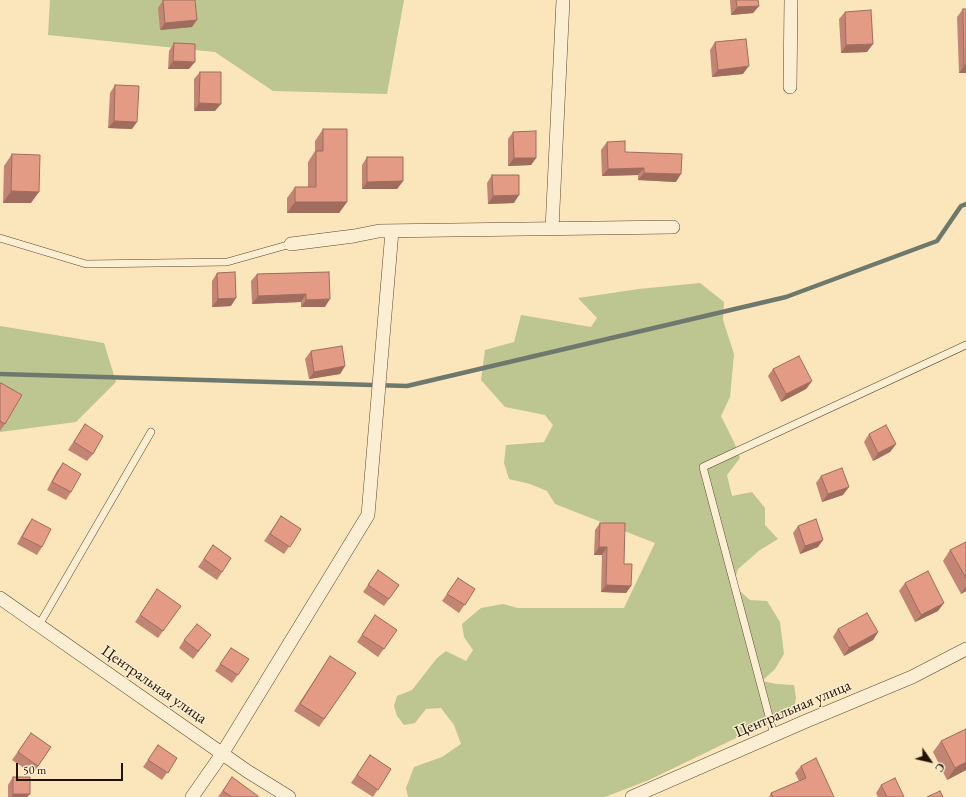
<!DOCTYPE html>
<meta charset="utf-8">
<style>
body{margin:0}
#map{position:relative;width:966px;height:797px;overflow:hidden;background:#fbe5ba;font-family:"EB Garamond",serif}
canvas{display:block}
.north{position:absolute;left:910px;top:741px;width:40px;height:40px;-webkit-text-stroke:3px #fceed2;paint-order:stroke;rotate:124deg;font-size:11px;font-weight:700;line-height:16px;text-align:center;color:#231200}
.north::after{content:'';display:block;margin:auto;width:14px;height:18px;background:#231200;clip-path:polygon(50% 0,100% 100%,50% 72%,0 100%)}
.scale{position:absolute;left:16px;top:763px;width:107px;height:18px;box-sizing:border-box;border:2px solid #231200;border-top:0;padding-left:5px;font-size:12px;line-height:14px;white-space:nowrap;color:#231200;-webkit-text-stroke:3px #fceed2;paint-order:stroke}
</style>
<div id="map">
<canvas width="966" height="797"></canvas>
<div class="north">С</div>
<div class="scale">50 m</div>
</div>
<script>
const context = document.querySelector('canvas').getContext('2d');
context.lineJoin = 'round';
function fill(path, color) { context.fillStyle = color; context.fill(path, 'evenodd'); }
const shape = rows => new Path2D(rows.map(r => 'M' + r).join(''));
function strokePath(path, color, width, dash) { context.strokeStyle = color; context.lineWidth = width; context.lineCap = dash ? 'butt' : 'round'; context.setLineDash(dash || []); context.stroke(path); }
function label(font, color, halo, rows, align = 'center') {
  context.font = font + ' "EB Garamond",serif'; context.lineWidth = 3; context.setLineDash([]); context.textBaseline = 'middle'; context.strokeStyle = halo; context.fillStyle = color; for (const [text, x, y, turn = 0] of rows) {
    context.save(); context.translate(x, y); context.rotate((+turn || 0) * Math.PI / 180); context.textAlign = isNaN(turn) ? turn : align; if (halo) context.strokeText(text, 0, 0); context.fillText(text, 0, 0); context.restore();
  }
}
const green = shape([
 [50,0,404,0,387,94,273,91,215,52,48,35],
 [700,283,724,302,723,320,734,354,730,397,721,416,734,442,740,458,727,475,732,496,752,492,765,508,765,525,778,539,760,550,738,569,733,585,750,600,767,601,780,622,784,654,775,669,762,681,777,684,794,685,796,698,794,710,649,780,605,797,408,797,406,788,414,767,442,757,461,744,454,725,441,708,426,709,415,723,404,725,397,716,394,706,397,696,412,690,437,658,446,651,466,661,473,650,464,637,462,624,481,608,503,604,518,608,624,608,655,543,555,504,547,491,530,484,509,479,504,463,506,445,544,442,553,425,545,415,505,407,481,380,485,350,514,342,521,315,591,327,597,318,578,298,639,289],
 [0,326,104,343,116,382,76,422,0,432]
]);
const stream = shape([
 [0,374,407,386,786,297,937,241,961,206,966,204]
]);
const lane = shape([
 [0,238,86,264,227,262,291,244],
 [39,625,151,432],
 [774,735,703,467,966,345]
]);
const street = shape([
 [790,87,791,0],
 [552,229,563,0],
 [291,244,354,236,379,231,673,227],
 [0,598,247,771,289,797],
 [192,797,222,754,368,515,392,231],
 [632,797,804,722,912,677,966,649]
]);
const wall = shape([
 [163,0,192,27,160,30,158,8],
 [730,0,758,0,759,6,753,13,731,15],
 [963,9,966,73,959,73,957,17],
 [845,12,867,52,841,53,839,19],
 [715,42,743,74,712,77,710,50],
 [174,43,189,69,168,69,169,51],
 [200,72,215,111,194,111,194,79],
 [115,85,132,129,108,128,110,93],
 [323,129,347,202,339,213,287,213,287,198,295,187,308,187,308,162,315,151,315,141],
 [513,132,536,158,531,165,508,166,508,139],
 [607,142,625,152,676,182,638,180,638,175,602,176,601,150],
 [12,154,31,203,3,203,4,166],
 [367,157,403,181,397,189,362,189,362,165],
 [492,175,514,203,488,204,487,183],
 [329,272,325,307,301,307,301,302,252,304,251,281,257,274],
 [217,273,231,306,212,307,212,281],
 [311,351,345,366,340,374,309,379,305,359],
 [773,369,812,381,806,389,781,402,768,376],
 [0,384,5,424,0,431],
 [85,424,93,454,87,461,68,450],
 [869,434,896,444,890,452,873,461,864,442],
 [63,463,71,492,66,500,47,490,57,471],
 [821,476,843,495,822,502,816,483],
 [281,516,301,529,284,554,264,541],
 [32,519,42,547,37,555,17,544,27,526],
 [600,523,624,564,631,586,626,593,601,592,602,555,594,555,595,530],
 [798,526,818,547,800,554,793,533],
 [966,542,966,591,961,594,943,561,950,550],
 [213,545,231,558,217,580,198,567],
 [378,570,399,585,384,606,363,592],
 [458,578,475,589,459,613,442,601],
 [905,583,938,611,915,622,899,591],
 [157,589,181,606,158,638,135,622],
 [375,615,397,630,378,657,357,642],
 [838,629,878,632,873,640,844,656,833,637],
 [184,640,206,642,193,659,179,648],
 [231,648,249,659,232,683,215,671],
 [330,656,356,673,319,727,294,711],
 [31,733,51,747,33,774,12,760],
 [941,741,966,770,947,780,933,752],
 [158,745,177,758,162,780,143,767],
 [370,755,391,769,373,797,351,783],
 [801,766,834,797,769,797,771,793,799,781,795,773],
 [13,777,27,797,8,797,8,785],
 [232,777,258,797,218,797],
 [881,785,904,797,878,797,876,793]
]);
const shadedWall = shape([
 [759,6,753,13,731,15,737,7],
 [197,20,192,27,160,30,165,23],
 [873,44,867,52,841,53,846,45],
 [173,61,195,62,189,69,168,69],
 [966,65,966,73,959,73,964,66],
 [749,66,743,74,712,77,718,70],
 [199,103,221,104,215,111,194,111],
 [114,121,137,122,132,129,108,128],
 [514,158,536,158,531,165,508,166],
 [644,168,638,175,602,176,608,169],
 [644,173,681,174,676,182,638,180],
 [403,181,397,189,362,189,367,182],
 [11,191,39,192,31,203,3,203],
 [519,195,514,203,488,204,493,196],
 [295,202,347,202,339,213,287,213],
 [306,294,301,302,252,304,258,296],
 [236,298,231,306,212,307,218,299],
 [330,299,325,307,301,307,306,300],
 [345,366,340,374,309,379,314,372],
 [812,381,806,389,781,402,786,394],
 [896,444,890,452,873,461,878,453],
 [849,487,843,495,822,502,828,494],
 [823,540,818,547,800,554,805,546],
 [599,547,607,547,602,555,594,555],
 [606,585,631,586,626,593,601,592],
 [966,586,966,591,961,594],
 [944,603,938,611,915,622,921,615],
 [878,632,873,640,844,656,849,648],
 [966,762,966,770,947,780,955,768],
 [13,794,30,794,27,797,11,797]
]);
const building = shape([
 [163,0,195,0,197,20,165,23,163,0],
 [736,0,758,0,759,6,737,7,736,0],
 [963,9,966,9,966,65,964,66,963,9],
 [871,10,873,44,846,45,845,12,871,10],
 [746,39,749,66,718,70,715,42,746,39],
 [174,43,195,44,195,62,173,61,174,43],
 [200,72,221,72,221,104,199,103,200,72],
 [115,85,139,86,137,122,114,121,115,85],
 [323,129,347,129,347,202,295,202,295,187,316,187,316,151,323,151,323,129],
 [536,131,536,158,514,158,513,132,536,131],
 [625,141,625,152,682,154,681,174,644,173,644,168,608,169,607,142,625,141],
 [12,154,40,155,39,192,11,191,12,154],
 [367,157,403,157,403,181,367,182,367,157],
 [492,175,519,175,519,195,493,196,492,175],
 [235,272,236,298,218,299,217,273,235,272],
 [329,272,330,299,306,300,306,294,258,296,257,274,329,272],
 [342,346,345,366,314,372,311,351,342,346],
 [799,356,812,381,786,394,773,369,799,356],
 [1,383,22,395,5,424,0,421,0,384,1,383],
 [85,424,103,436,93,454,74,442,85,424],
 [886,425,896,444,878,453,869,434,886,425],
 [63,463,81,474,71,492,52,482,63,463],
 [842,468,849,487,828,494,821,476,842,468],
 [281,516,301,529,290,547,270,534,281,516],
 [32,519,51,529,42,547,22,537,32,519],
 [816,519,823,540,805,546,798,526,816,519],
 [600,523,625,523,624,564,632,564,631,586,606,585,607,547,599,547,600,523],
 [966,542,966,578,950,550,966,542],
 [213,545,231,558,222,572,204,559,213,545],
 [378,570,399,585,389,599,368,585,378,570],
 [928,571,944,603,921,615,905,583,928,571],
 [458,578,475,589,465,605,447,594,458,578],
 [157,589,181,606,163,631,140,615,157,589],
 [867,613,878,632,849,648,838,629,867,613],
 [375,615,397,630,384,649,362,635,375,615],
 [197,624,211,635,198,651,184,640,197,624],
 [231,648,249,659,238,675,220,664,231,648],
 [330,656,356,673,324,719,300,704,330,656],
 [966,729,966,762,955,768,941,741,966,729],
 [31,733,51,747,38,766,18,752,31,733],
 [158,745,177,758,168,773,148,760,158,745],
 [370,755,391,769,378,790,357,775,370,755],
 [816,758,834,797,773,797,771,793,806,778,801,766,816,758],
 [13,777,30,777,30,794,13,794,13,777],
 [232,777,258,796,258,797,232,797,223,791,232,777],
 [895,778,904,797,887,797,881,785,895,778],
 [940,791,943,797,927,797,940,791]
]);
const streetNames = [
 ["Центральная улица",154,685,35],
 ["Центральная улица",793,709,-23]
];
fill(green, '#bdc591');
strokePath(stream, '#6e796e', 4.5);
strokePath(lane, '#59472e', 8);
strokePath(street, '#59472e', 14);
strokePath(lane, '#fceed2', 7);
strokePath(street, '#fceed2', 13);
fill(wall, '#c38573');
fill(shadedWall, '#9f6c5e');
fill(building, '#e39b86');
strokePath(building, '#9f6c5e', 1);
label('16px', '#231200', '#fceed2', streetNames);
</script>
